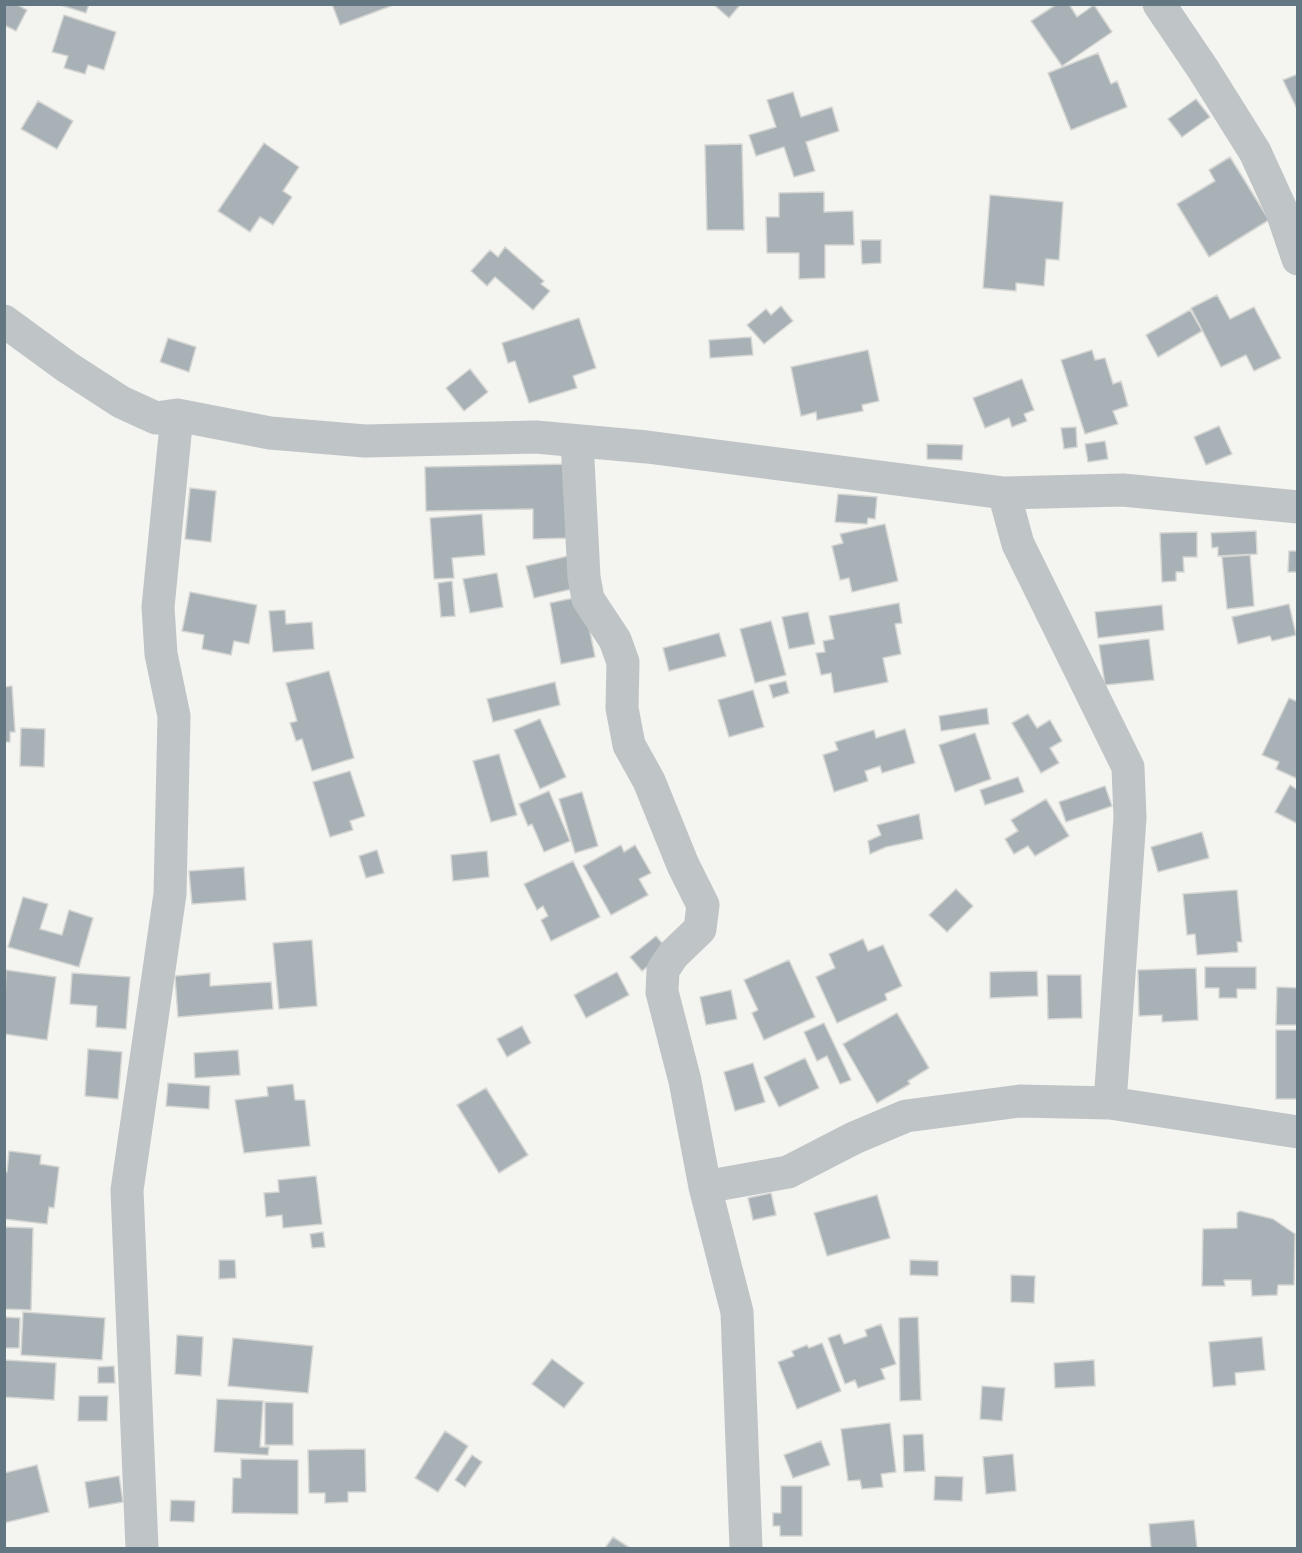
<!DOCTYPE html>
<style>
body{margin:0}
#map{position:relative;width:1302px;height:1553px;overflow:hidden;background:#f4f4f0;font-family:Figtree,sans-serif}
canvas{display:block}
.frame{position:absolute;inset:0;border:6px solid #627782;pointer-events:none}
</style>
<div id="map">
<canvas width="1302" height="1553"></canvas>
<div class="frame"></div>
</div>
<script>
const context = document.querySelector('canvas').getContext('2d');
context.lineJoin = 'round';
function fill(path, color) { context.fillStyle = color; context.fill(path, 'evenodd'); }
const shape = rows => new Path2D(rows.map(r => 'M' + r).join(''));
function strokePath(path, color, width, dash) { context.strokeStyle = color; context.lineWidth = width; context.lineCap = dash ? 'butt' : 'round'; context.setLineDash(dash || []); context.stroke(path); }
const building = shape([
 [4,4,16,4,27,10,16,31,4,25,4,4],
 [57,4,89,4,86,13,57,4],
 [332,4,391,4,391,6,340,25,332,4],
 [713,4,741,4,729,18,713,4],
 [1057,4,1069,4,1077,17,1094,5,1112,32,1062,66,1031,21,1057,4],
 [64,15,116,32,104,70,88,65,85,74,64,68,68,56,52,52,64,15],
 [1098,53,1111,84,1117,81,1127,107,1071,130,1048,73,1098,53],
 [1298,74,1298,109,1297,109,1283,80,1298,74],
 [793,92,801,117,832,107,839,131,806,142,815,171,794,177,784,147,756,156,749,135,776,127,767,100,793,92],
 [1196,99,1210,117,1182,137,1168,119,1196,99],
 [38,101,73,121,57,149,21,129,38,101],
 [264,143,299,167,283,191,292,197,273,225,260,217,250,232,218,211,264,143],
 [742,144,744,230,707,230,705,145,742,144],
 [1230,157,1269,220,1209,257,1177,204,1215,181,1209,170,1230,157],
 [824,192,824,212,853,211,854,245,825,245,825,278,799,279,799,253,767,253,766,217,779,217,779,193,824,192],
 [990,195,1063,202,1059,260,1046,259,1044,286,1016,283,1016,291,983,288,990,195],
 [861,240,881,240,881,263,862,264,861,240],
 [505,247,544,281,541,284,550,291,533,310,495,277,487,286,471,271,490,250,498,257,505,247],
 [1217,295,1230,319,1254,307,1281,358,1254,371,1246,355,1221,367,1191,308,1217,295],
 [781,306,793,321,764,344,747,325,766,309,771,315,781,306],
 [1190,310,1202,331,1158,357,1146,335,1190,310],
 [579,318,596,368,573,376,577,388,529,403,515,361,508,363,502,343,579,318],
 [751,337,753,355,710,358,709,340,751,337],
 [168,338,196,347,189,372,160,362,168,338],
 [868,350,879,401,862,405,863,411,817,420,816,412,801,416,791,367,868,350],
 [1092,350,1095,360,1105,358,1113,384,1121,381,1128,406,1113,411,1118,424,1085,434,1061,360,1092,350],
 [470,369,488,392,464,411,446,388,470,369],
 [1022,379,1034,410,1024,414,1027,421,1012,427,1009,418,985,428,973,398,1022,379],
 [1219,426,1232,454,1206,465,1194,437,1219,426],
 [1076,427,1077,447,1064,449,1061,428,1076,427],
 [1105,441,1108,459,1088,462,1085,444,1105,441],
 [927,444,963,445,962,460,927,459,927,444],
 [570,464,572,538,533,539,533,509,426,511,425,467,570,464],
 [190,488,216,491,211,542,185,539,190,488],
 [838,494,877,497,875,519,868,518,867,524,835,522,838,494],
 [482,514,485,555,452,558,454,578,434,579,430,518,482,514],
 [885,524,898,581,852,592,849,578,840,580,832,546,843,543,840,534,885,524],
 [1256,531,1257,554,1218,556,1218,547,1212,548,1211,533,1256,531],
 [1197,532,1197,557,1183,557,1184,572,1176,572,1176,581,1162,582,1160,533,1197,532],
 [1289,551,1298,551,1298,572,1288,572,1289,551],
 [1250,555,1254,606,1227,609,1222,557,1250,555],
 [568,556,576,588,534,598,526,566,568,556],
 [497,573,503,607,470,613,463,579,497,573],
 [452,581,455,616,441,617,438,583,452,581],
 [190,592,257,605,249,644,234,641,231,655,202,649,204,635,182,631,190,592],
 [583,596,595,657,561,664,550,603,583,596],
 [899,603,902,623,895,624,901,654,883,658,888,682,834,693,831,673,821,675,816,653,825,652,823,641,834,639,829,616,899,603],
 [1289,604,1296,635,1272,641,1270,636,1238,644,1232,617,1289,604],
 [1162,605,1164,630,1098,638,1095,612,1162,605],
 [285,610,286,624,312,622,314,649,273,652,269,611,285,610],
 [808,612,815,644,789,649,782,617,808,612],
 [771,621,786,675,755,683,740,629,771,621],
 [719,633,726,656,669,671,663,648,719,633],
 [1149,639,1154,680,1105,685,1099,645,1149,639],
 [329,671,354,758,312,771,302,739,296,741,290,723,297,721,286,683,329,671],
 [786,681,789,693,773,698,769,685,786,681],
 [555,682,560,705,493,722,487,699,555,682],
 [12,686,15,732,10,732,10,742,4,742,4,687,12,686],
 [753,690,764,727,729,737,718,700,753,690],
 [1289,698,1298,702,1298,779,1276,769,1279,762,1262,755,1289,698],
 [987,708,989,724,941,731,939,716,987,708],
 [1028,714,1037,728,1050,720,1062,741,1050,748,1059,763,1041,773,1012,723,1028,714],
 [540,719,566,777,540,789,514,730,540,719],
 [21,728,45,729,44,767,20,766,21,728],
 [905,729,915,763,882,773,880,766,865,771,868,781,834,792,823,755,838,750,835,742,874,730,876,738,905,729],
 [975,733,991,779,955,792,939,745,975,733],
 [499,754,517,815,491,822,473,761,499,754],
 [350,771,365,816,350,821,353,830,330,837,313,782,350,771],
 [1018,777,1024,792,985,805,980,790,1018,777],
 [1290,785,1298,790,1298,824,1275,812,1290,785],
 [1105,786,1112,806,1066,822,1059,802,1105,786],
 [549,791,570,841,544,852,532,824,528,826,519,804,549,791],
 [582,792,598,846,575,853,559,799,582,792],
 [1046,799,1069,836,1035,856,1028,846,1014,854,1005,839,1018,831,1011,820,1046,799],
 [919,814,923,839,886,847,870,854,868,841,881,835,877,825,919,814],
 [1202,832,1209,858,1158,872,1151,847,1202,832],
 [621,845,624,852,635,845,651,873,639,879,648,895,611,915,583,866,621,845],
 [377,850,384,873,366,878,359,856,377,850],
 [487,851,489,877,453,881,451,855,487,851],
 [573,861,600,917,551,941,541,920,548,916,543,906,537,910,524,884,573,861],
 [244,867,246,900,192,904,189,871,244,867],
 [956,889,973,906,947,932,929,915,956,889],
 [1237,890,1242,942,1237,942,1238,952,1197,955,1195,934,1187,935,1183,894,1237,890],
 [23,897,48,904,40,929,62,935,69,910,93,918,79,967,8,947,23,897],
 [656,936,668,950,642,971,630,957,656,936],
 [863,939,868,951,883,945,902,986,885,994,887,1000,837,1023,816,977,835,968,829,954,863,939],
 [312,940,317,1006,279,1009,273,943,312,940],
 [789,960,815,1017,764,1040,752,1013,758,1010,744,980,789,960],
 [1205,967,1256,967,1256,989,1237,989,1237,998,1219,998,1219,988,1205,988,1205,967],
 [1196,968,1198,1020,1162,1022,1162,1015,1139,1016,1138,970,1196,968],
 [6,970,56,977,47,1040,4,1034,6,970],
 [1037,971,1038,996,990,998,990,972,1037,971],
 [617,972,629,995,586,1018,574,995,617,972],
 [72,973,130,977,126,1029,96,1027,97,1006,70,1004,72,973],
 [210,973,210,986,271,982,273,1009,178,1017,175,976,210,973],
 [1047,975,1081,975,1082,1018,1048,1019,1047,975],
 [1277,987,1298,988,1298,1025,1276,1025,1277,987],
 [731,990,737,1019,706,1025,700,997,731,990],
 [897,1013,929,1068,908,1081,910,1084,877,1103,843,1044,897,1013],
 [824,1023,851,1080,840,1084,827,1056,817,1061,804,1032,824,1023],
 [522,1026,531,1043,507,1057,497,1039,522,1026],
 [1276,1030,1298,1030,1298,1099,1276,1099,1276,1030],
 [88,1049,122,1052,118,1099,85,1096,88,1049],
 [238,1050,240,1075,195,1078,194,1053,238,1050],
 [805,1058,819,1088,779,1107,764,1077,805,1058],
 [753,1063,765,1102,735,1111,724,1072,753,1063],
 [168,1083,210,1086,209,1109,166,1106,168,1083],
 [293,1084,295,1100,305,1100,310,1146,244,1153,235,1100,268,1096,267,1087,293,1084],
 [486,1088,528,1155,499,1173,457,1105,486,1088],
 [9,1151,41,1155,40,1164,59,1167,54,1208,49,1207,47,1224,4,1219,4,1171,7,1172,9,1151],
 [316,1176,322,1224,283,1228,282,1215,266,1217,264,1193,279,1192,278,1180,316,1176],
 [771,1193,776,1215,753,1220,748,1198,771,1193],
 [877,1195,890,1238,827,1256,814,1213,877,1195],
 [1240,1211,1273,1219,1295,1234,1294,1285,1278,1285,1277,1295,1252,1296,1251,1280,1224,1280,1225,1286,1202,1286,1203,1229,1237,1228,1237,1213,1240,1211],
 [4,1227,33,1228,31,1310,4,1309,4,1227],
 [323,1232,325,1247,312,1248,310,1234,323,1232],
 [219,1260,235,1260,236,1278,219,1279,219,1260],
 [910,1260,938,1261,938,1276,910,1275,910,1260],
 [1011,1275,1035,1276,1034,1303,1011,1302,1011,1275],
 [23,1312,105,1318,102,1360,21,1355,23,1312],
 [4,1317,20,1318,19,1348,4,1348,4,1317],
 [918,1317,921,1400,900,1401,899,1318,918,1317],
 [881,1324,896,1364,881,1369,885,1379,858,1388,855,1380,845,1384,828,1338,840,1334,844,1344,867,1336,865,1330,881,1324],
 [177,1335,203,1337,201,1376,175,1374,177,1335],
 [1262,1337,1265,1370,1235,1373,1236,1385,1213,1387,1209,1342,1262,1337],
 [233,1338,313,1346,308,1393,228,1386,233,1338],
 [822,1343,841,1391,797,1409,778,1362,794,1356,792,1351,807,1345,809,1348,822,1343],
 [552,1359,584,1383,564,1408,532,1384,552,1359],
 [4,1360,56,1363,54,1400,4,1397,4,1360],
 [1094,1360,1095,1386,1055,1388,1054,1363,1094,1360],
 [114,1366,115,1383,98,1383,98,1367,114,1366],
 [982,1386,1005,1388,1002,1421,980,1419,982,1386],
 [79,1396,108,1396,107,1421,78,1421,79,1396],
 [217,1399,263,1401,260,1447,269,1447,268,1455,214,1452,217,1399],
 [265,1402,293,1403,293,1445,265,1445,265,1402],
 [890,1423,896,1472,881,1474,883,1487,862,1489,860,1480,848,1481,841,1429,890,1423],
 [445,1431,468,1446,438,1492,415,1478,445,1431],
 [923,1434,925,1471,904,1472,903,1435,923,1434],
 [821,1441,830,1465,793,1478,784,1455,821,1441],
 [365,1449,366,1492,348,1492,348,1502,325,1503,325,1493,309,1493,308,1450,365,1449],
 [1013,1454,1016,1491,986,1494,983,1457,1013,1454],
 [472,1455,482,1462,465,1487,455,1480,472,1455],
 [241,1459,298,1460,298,1514,232,1513,233,1478,241,1478,241,1459],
 [37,1465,49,1512,4,1523,4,1473,37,1465],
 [119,1476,123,1502,89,1508,85,1482,119,1476],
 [935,1476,963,1477,962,1501,934,1500,935,1476],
 [781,1486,802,1486,802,1536,780,1536,780,1526,773,1526,773,1513,781,1513,781,1486],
 [171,1500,195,1501,194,1522,170,1521,171,1500],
 [1194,1520,1197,1548,1151,1548,1149,1524,1194,1520],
 [613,1537,630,1548,605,1548,613,1537]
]);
const minor = shape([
 [1159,4,1203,69,1255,152,1281,209,1298,259],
 [4,321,67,367,121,402,156,418,177,415,270,433,365,441,536,437,647,447,1004,493,1123,490,1298,507],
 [577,441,584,577,588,599,615,640,623,662,622,708,629,745,649,781,683,865,703,905,700,929,673,955,663,970,662,992,685,1081,705,1187,737,1312,746,1548],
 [1004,493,1018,544,1128,767,1130,818,1110,1103],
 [705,1187,788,1172,854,1138,906,1116,1020,1101,1110,1103,1298,1132],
 [142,1548,127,1190,170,894,174,716,161,654,158,607,177,415]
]);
fill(building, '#a8b2b6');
strokePath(building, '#d5d5d3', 1.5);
strokePath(minor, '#bfc4c6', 33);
</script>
